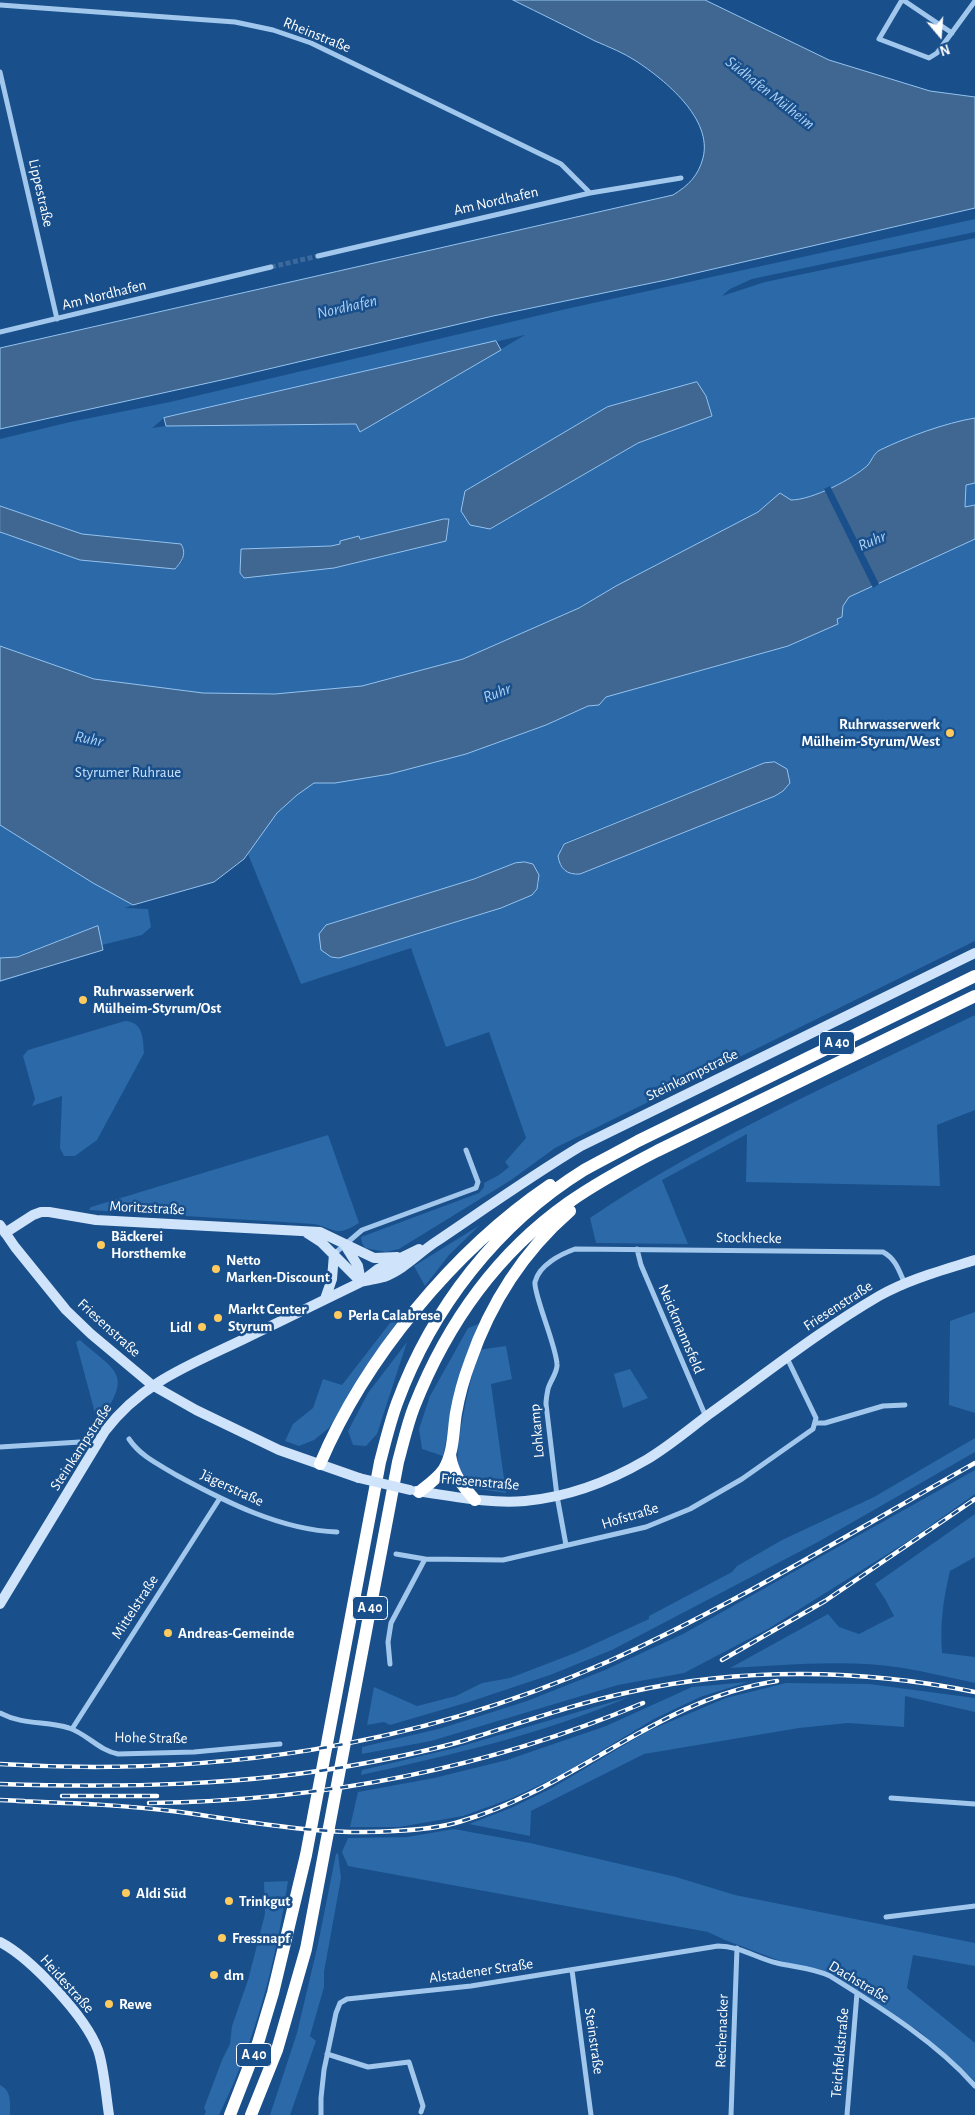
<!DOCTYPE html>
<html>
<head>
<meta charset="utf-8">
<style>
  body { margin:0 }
  #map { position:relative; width:975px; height:2115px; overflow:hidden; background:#194f8a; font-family:"Alegreya Sans",sans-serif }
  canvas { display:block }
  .north { position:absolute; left:915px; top:10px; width:50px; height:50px; -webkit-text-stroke:4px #194f8a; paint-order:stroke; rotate:162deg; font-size:14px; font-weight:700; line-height:20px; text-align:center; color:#fff }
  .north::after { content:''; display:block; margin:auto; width:18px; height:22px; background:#fff; clip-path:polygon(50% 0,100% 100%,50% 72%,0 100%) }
</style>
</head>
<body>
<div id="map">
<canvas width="975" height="2115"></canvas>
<div class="north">N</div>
</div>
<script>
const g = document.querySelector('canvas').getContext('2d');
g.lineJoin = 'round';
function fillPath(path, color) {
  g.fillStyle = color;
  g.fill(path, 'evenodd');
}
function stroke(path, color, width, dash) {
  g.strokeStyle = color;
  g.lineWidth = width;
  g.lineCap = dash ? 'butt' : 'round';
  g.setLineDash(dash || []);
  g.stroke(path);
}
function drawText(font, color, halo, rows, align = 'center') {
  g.font = font + ' "Alegreya Sans",sans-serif';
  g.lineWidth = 5;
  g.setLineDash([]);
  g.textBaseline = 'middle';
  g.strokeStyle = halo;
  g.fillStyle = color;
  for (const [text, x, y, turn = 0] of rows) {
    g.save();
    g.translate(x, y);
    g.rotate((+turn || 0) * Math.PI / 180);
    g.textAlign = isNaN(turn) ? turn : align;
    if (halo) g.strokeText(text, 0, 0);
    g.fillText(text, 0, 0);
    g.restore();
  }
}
fillPath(new Path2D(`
  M975,219V232L752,279L730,289L722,296L765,282L975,238V941L555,1148L511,1180L399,1249L386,1252L365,1248L362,1243L361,1237L479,1193L484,1187V1183L499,1175L509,1167L505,1162L526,1138L489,1032L446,1047L411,948L301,984L248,854L266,827L129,902L133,905L125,908L148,909L151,927L142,935L102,945L97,926L18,956L23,975L0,982V532L80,560L175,569L183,560L181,544L82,534L0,506V439L70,422L170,402L566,309ZM525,335L360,432L356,424L166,426L152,428L164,418ZM697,383L706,396L712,416L638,443L491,529L465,491L607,407ZM444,519H449L446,541L334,568L244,577L241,549L331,546L340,544V541L359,536L360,539ZM764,763L783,791L775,796L580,874L560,849L564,843ZM515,863L539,882L537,889L532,895L501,908L339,958L331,957L319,934L326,925L474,879Z
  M975,1015V1110L937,1125L940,1186L746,1182L747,1134L662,1180L688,1244L596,1243L590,1218C710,1137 845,1078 975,1015Z
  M125,1021C143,1022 143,1038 144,1053L97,1140L75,1156H64L60,1148L62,1096L32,1106L35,1099L23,1056L28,1050Z
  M328,1135L359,1223C336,1237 338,1230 314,1224L89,1210L91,1207Z
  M480,1225L449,1255L425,1286L414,1266Z
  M975,1312V1413L949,1405L950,1321Z
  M398,1320L329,1428L314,1440L299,1446L285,1441L293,1424L313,1408L323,1379L342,1385L390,1323Z
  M481,1323L451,1416L443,1456L422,1449L419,1429L430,1396L468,1328Z
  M80,1340C116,1372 133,1373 101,1419L96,1417L76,1342Z
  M407,1342L377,1434L366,1446L353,1445L348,1431L368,1393Z
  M506,1346L512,1379L491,1384L506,1493L471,1488C468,1483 462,1478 460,1472C451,1453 473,1373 478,1350Z
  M630,1369L648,1398L623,1408L614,1374Z
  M975,1438V1452L818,1542L612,1650L550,1675L469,1702L390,1725L384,1722L367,1725L374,1687L417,1706L456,1696L482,1683L510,1678L575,1653L649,1619V1616L732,1572L737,1566L782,1540L874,1497Z
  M975,1470V1494L913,1538L768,1629L684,1673L618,1685L431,1741L362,1754V1747L442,1728L527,1701L605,1670L683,1634Z
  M975,1514V1557L950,1571C943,1601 940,1622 942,1653L975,1657V1683C951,1678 927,1672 903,1668C847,1659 787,1665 730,1668L828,1614L839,1627L859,1634L894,1616L885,1599L875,1584Z
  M748,1682L700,1697L654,1719L561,1775L510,1799L463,1816L399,1827H350L358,1792L434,1778L507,1760L606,1726L692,1687Z
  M786,1683L869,1684L975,1698V1712L905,1696L904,1727L848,1723L799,1728L644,1754L531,1811L530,1836L469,1824L511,1808L552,1788L648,1731L726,1698Z
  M629,1697C543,1734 451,1755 361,1775L362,1770L455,1748Z
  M454,1829L530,1843L676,1877L735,1895L975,1943V1966L913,1955L907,1988L975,2043V2081L920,2032L887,2010L830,1976L775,1959L725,1940L708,1932L348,1866L342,1852L348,1838L407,1837Z
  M338,1853L341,1878L324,1972V1987L310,2036L316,2041L290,2115H270L297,2033L318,1944L336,1854Z
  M288,1881C276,1962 255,2042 219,2115H204L206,2112L204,2108L222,2060L230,2044L232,2026L248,1980L265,1914L264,1882Z
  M0,2085C12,2091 10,2103 10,2115H0Z`), '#2b69a8');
const water = new Path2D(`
  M513,0H705L829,60L930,91L975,97V208L666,280L493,316L226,379L0,429V348L673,195C689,185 698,176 703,158C713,119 665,80 636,61C624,53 609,47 595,41C568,27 541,14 513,0Z
  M496,341L501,350L360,432L356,424L166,426L164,418Z
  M697,382L706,396L712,416L638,443L490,529L470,525L461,511L465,491L607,407Z
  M975,418V483L966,485L965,507L975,505V539L849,597L843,606L842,617L837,619L838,624L788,646L606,697L599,705L588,706L546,725L466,754L390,774L335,783H314L297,795L277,813L244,859L214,882L133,905L93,883L0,825V646L94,679L203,693L275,694L362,686L463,659L579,608L616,586L758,512L780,493L791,500C812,500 853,479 868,465C872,460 874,453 880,450C907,437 945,423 975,418Z
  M0,506L82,534L181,544C187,554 182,561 175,569L80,560L0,532Z
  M444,519H449L446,541L334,568L244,578L240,573L241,549L331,546L340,544V541L359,536L360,539Z
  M775,762L787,769L790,783L783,791L775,796L580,874C567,875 560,869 558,856L564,844L764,763Z
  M525,862L533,864L539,875L537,889L532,895L501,908L339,958L331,957L321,950L319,934L326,925L474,879L515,863Z
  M98,926L103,950L0,981V958L17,957Z`);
fillPath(water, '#3f6792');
stroke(water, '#94c3f0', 1);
fillPath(new Path2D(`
  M830,486L879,584L873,588L824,489Z`), '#194f8a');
stroke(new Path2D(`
  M271,267L318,256`), '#3c699c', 5, [5, 2.5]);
stroke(new Path2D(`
  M902,0L879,39L929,58L937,53L975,1
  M903,0L952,33
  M0,5L235,22L273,30L311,43L561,164L590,193
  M0,72L57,319
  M318,256L590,193L681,178
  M0,332L271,267
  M637,1249L641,1265L706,1417
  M334,1254L362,1230L476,1188L478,1182L466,1150
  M816,1423H825L883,1406L905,1405
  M129,1439C141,1457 160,1465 178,1476C226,1502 281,1530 337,1532
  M0,1447L80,1442L95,1448
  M566,1545L557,1496L546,1404C546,1399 547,1394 548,1389C550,1381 558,1372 557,1364C556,1345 533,1293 535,1282C539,1265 561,1254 575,1249L883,1252C896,1259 899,1271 905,1284
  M396,1554L425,1559
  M390,1664L388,1642L391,1623L425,1559L503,1560L646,1527L690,1509L742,1479L813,1429L816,1418L787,1358
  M0,1713C22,1725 46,1721 69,1728C87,1734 100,1751 118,1754L194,1752L280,1744
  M72,1729L220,1498
  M891,1798L975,1804
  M886,1917L975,1906
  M572,1970L591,2115
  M327,2054L368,2067L409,2062L423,2106L421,2112
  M321,2115V2098L324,2070L336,2013L340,2003L347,1999L471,1986L718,1946C740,1946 756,1958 777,1963C794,1967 814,1968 830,1976C881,2008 935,2041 975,2086
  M731,2115L737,1948
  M847,2115L857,1993`), '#a2c7ed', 5);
stroke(new Path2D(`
  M0,1225L15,1247L66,1310L91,1334L152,1385L196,1410L279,1450L359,1478
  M5,1233L33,1215L41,1212H49L96,1220L320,1232L374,1258L397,1257
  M307,1233L321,1242L361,1282
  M345,1245L358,1266L361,1282
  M361,1282C369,1280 377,1279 384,1277C403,1270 418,1254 434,1243C483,1210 531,1176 581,1146L975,953
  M325,1299L332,1279L334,1254
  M416,1491C452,1496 489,1504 525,1501C568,1497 610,1481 646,1460C668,1447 688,1430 708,1415C764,1375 819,1331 879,1296C909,1279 943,1270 975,1260
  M0,1604L105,1431C142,1382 190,1365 244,1339C283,1320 322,1301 361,1282L378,1269L419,1249
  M0,1942C31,1958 86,2017 98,2050C104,2067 106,2096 109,2115`), '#cfe3fa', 10);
stroke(new Path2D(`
  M450,1455C453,1475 462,1485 475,1500
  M320,1464C365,1358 454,1250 550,1185
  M419,1492C428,1485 438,1478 444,1469C454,1452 453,1431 456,1413C459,1396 464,1378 470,1362C490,1304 524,1251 570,1211
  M230,2115L258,2043L273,1993L306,1855L380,1462C385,1443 390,1422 397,1403C432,1308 497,1224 584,1170C602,1160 620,1151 638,1141L975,976
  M251,2115L277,2050L306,1949L398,1462C403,1444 407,1425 414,1407C446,1326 496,1254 568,1203C596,1183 626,1167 657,1151L975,996`), '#fff', 12);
const rail = new Path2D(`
  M722,1660L825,1601L975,1499
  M0,1764C213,1777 411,1748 607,1662C734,1605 854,1531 975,1463
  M0,1784C122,1788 246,1786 366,1763C398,1757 431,1750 463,1741C518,1724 573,1704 630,1692C742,1667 863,1669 975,1692
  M62,1796H157
  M0,1800L24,1801
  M17,1801C72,1803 126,1805 180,1812C252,1822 322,1836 394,1831C417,1830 440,1828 462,1821C574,1788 658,1699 777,1681
  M149,1803C319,1801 486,1769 643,1703`);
stroke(rail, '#fff', 4.5);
stroke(rail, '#194f8a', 2.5, [8]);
stroke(new Path2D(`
  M359,1478L410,1490`), '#cfe3fa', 10);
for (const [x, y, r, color] of [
  [950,733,5,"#ffca5e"],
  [83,1000,5,"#ffca5e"],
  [101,1245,5,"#ffca5e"],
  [216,1269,5,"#ffca5e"],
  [338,1315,5,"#ffca5e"],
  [218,1318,5,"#ffca5e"],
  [202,1327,5,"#ffca5e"],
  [168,1633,5,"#ffca5e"],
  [126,1893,5,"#ffca5e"],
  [229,1901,5,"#ffca5e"],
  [222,1938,5,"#ffca5e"],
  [214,1975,5,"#ffca5e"],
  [109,2004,5,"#ffca5e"]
]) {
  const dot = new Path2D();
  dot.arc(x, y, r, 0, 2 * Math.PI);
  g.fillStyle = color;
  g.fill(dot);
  stroke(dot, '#194f8a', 2);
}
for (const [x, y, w] of [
  [837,1043,35],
  [370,1608,35],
  [254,2055,35]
]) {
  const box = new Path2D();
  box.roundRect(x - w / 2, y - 11.5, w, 23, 4);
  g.fillStyle = '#194f8a';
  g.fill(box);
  stroke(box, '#fff', 1);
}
drawText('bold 14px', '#fff', null, [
  ["A 40",837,1043],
  ["A 40",370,1608],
  ["A 40",254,2055]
]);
drawText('15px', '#fff', '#194f8a', [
  ["Rheinstraße",317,35,22],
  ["Lippestraße",41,193,77],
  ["Am Nordhafen",496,201,-13],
  ["Am Nordhafen",104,295,-14],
  ["Steinkampstraße",692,1075,-26],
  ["Moritzstraße",147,1208,3],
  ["Stockhecke",749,1238,1],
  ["Friesenstraße",838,1306,-33],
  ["Friesenstraße",109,1328,42],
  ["Neickmannsfeld",681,1329,67],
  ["Lohkamp",537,1431,-95],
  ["Steinkampstraße",81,1447,-57],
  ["Friesenstraße",480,1482,5],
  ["Jägerstraße",232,1488,25],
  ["Hofstraße",630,1516,-17],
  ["Mittelstraße",135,1607,-57],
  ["Hohe Straße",151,1738,1],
  ["Alstadener Straße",481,1971,-8],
  ["Dachstraße",859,1982,31],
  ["Heidestraße",67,1984,48],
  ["Rechenacker",722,2031,-88],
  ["Steinstraße",594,2041,82],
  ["Teichfeldstraße",840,2053,-85]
]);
drawText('bold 15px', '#fff', '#194f8a', [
  ["Ruhrwasserwerk",940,724,"right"],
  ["Mülheim-Styrum/West",940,741,"right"],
  ["Ruhrwasserwerk",93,991],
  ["Mülheim-Styrum/Ost",93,1008],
  ["Bäckerei",111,1236],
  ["Horsthemke",111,1253],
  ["Netto",226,1260],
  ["Marken-Discount",226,1277],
  ["Markt Center",228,1309],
  ["Styrum",228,1326],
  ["Perla Calabrese",348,1315],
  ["Lidl",192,1327,"right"],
  ["Andreas-Gemeinde",178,1633],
  ["Aldi Süd",136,1893],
  ["Trinkgut",239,1901],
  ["Fressnapf",232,1938],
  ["dm",224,1975],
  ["Rewe",119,2004]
], 'left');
drawText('15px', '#c7e0fa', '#194f8a', [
  ["Styrumer Ruhraue",128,772]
]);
drawText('italic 16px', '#add1f5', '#194f8a', [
  ["Südhafen Mülheim",770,93,38],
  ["Nordhafen",347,307,-13],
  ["Ruhr",872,541,-23],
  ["Ruhr",497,693,-21],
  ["Ruhr",89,739,11]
]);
</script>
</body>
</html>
